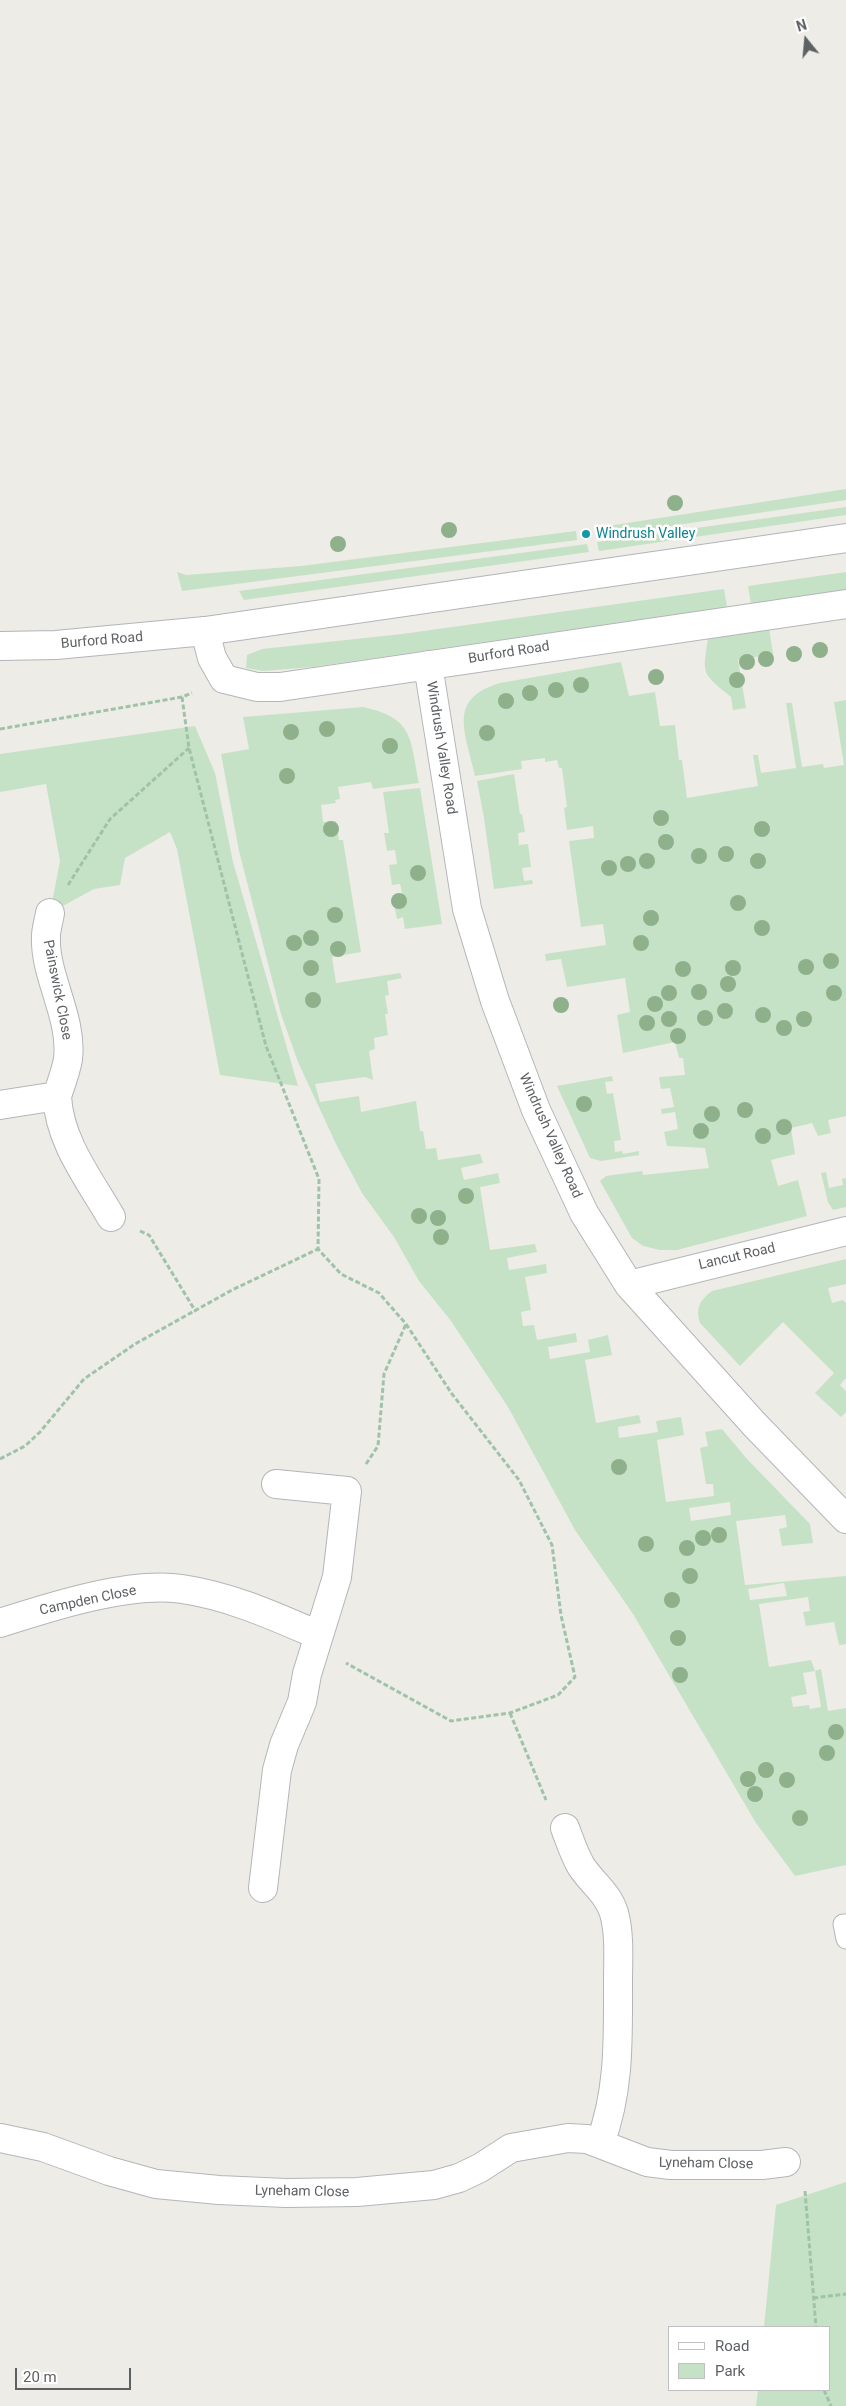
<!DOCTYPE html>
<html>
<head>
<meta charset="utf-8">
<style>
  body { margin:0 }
  #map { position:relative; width:846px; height:2406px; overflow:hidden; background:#eeece6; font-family:Roboto,sans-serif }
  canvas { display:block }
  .legend { position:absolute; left:668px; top:2326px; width:162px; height:65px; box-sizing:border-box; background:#fff; border:1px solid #bfc0c1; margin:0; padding:6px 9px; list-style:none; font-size:15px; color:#5e6164 }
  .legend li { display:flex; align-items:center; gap:10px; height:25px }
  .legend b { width:25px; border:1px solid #bfc0c1 }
  .north { position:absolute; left:781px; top:15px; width:50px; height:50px; -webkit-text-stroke:4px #fff; paint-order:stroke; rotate:343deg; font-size:14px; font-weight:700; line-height:20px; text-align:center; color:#5e6164 }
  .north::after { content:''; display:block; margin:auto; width:18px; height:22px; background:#5e6164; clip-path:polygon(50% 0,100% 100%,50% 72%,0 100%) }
  .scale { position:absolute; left:15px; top:2368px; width:116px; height:22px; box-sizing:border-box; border:2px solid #5e6164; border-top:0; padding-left:6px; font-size:15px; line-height:18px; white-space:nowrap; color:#5e6164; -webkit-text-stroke:4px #fff; paint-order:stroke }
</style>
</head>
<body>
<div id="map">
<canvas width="846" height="2406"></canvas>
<ul class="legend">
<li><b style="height:6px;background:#fff"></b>Road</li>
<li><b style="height:14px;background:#c6e2c6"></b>Park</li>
</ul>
<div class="north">N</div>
<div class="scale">20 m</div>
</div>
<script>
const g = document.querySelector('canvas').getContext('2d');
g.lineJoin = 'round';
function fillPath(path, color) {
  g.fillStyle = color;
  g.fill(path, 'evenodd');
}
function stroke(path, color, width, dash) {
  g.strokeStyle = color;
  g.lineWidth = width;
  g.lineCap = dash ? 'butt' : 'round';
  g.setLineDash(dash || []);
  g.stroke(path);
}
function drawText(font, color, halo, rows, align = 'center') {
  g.font = font + ' Roboto,sans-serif';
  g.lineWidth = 5;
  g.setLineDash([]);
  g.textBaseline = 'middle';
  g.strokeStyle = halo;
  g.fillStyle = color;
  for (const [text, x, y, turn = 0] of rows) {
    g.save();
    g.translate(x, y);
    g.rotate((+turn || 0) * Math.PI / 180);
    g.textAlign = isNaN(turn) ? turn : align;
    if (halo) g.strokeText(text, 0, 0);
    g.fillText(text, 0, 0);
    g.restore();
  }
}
fillPath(new Path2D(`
  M846,489V500L596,537L595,528Z
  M846,507V515L599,551L597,542Z
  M576,531L577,540L182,591L177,572L186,575L301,566Z
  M587,544L589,552L244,600L239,591Z
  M846,572V591L751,604L748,586Z
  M724,589L727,607L312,667L263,671L246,668L247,655L262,649L402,634Z
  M769,628L773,654L738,660L746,708L733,710L731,697C702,673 702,676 708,638Z
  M621,662L629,696L655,692L660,726L675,725L679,760H682L687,798L758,786L753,755H758L761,773L796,768L786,703H792L802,767L823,764L824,768L844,765L834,702L846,700V1116L828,1120L831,1133L818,1136L812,1123L791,1128L795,1154L771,1160L778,1186L798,1180L807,1216L677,1250H660L643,1246L632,1238L600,1181L606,1176L642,1171L643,1175L709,1168L705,1148L667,1146L664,1132L678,1129L675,1112L662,1114L661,1109L674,1107L670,1088L661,1089L659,1077L685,1075L683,1058H679L675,1042L623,1053L617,1015L630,1012L625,978L567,987L561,959L546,961L545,954L606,945L603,924L581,927L569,841L594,838L593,826L567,830L564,808L567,807L562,768H559L557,760L545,762V758L521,761L522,769L475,776C466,733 446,699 500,683Z
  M363,707C414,718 410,738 419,783L373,789L371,782L338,787L340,799L335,800L336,803L321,805L323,822L336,821L339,840H343L361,952L332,957L336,983L400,973L402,978L387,981L389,995L385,996L388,1014H385L388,1035L374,1038L375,1049L369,1051L373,1080L365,1077L315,1084L320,1102L359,1096L361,1112L416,1101L420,1131H423L426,1149L436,1148L438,1160L480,1154L483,1163L461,1168L464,1180L498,1173L500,1183L480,1187L490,1250L535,1244L537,1252L507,1258L509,1270L546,1264L547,1273L525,1277L531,1310L521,1312L523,1326L534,1325L537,1340L576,1333L577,1342L548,1347L550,1359L590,1352L588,1340L608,1335L612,1355L585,1360L596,1423L639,1415L641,1423L618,1427L619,1438L658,1432L656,1421L681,1417L684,1435L657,1440L666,1502L714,1496L713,1484H706L700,1448L708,1446L705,1432L722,1429L747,1459L810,1524L813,1543L782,1546L779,1529L787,1527L785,1515L736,1521L745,1585L846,1576V1644L839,1645L834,1622L806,1626L803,1612L810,1611L808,1597L759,1604L769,1667L811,1660L815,1671L821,1669L828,1711L846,1708V1865L795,1876L756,1823L633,1614L575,1530L508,1407L451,1321L419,1281L394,1237L362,1193L336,1144L298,1062L281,1014L239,851L221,754L249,749L243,717ZM730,1502L731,1515L691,1521L689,1508ZM784,1583L787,1596L750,1600L748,1589ZM815,1671L821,1707L810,1709L809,1705L793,1707L791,1697L807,1694L803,1673Z
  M195,726L215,773L233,862L298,1086L220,1075L177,849L170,832L125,858L120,885L94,889L50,913L60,861L46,784L0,792V754Z
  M514,774L520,814H522L525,832L518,833L519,845L528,844L531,867L522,868L524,881L532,880L533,884L494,889L484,818L477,781Z
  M420,788L442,924L405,929L403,917L397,919L393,899L403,897L400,884L392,885L389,865L397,864L395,850L387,851L384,833H389L383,792Z
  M612,1076L613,1081L605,1082L607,1094L613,1093L621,1140L614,1141L615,1152L622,1151L623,1154L639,1151V1155L601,1161L590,1158L557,1086Z
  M826,1172L829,1188L843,1185L842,1179L846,1178V1207L833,1210L828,1202L821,1173Z
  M846,1259V1284L828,1288L832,1303L843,1300L846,1303V1378L840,1385L846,1391V1412L841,1417L815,1393L834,1373L783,1322L740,1366L700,1323C695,1308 700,1300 712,1291Z
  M846,2182V2406H756L758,2390H830V2327H764L776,2205Z`), '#c6e2c6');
const lane = new Path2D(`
  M846,1924H843L846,1939`);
const street = new Path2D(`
  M205,631L212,658L224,679L257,687H280L846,604
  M428,665L467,909L495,1001L536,1110L584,1213L629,1285L754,1424L846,1519
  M50,913C49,920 46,929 46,936C44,976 73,1017 68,1059C66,1071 61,1084 57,1096
  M0,1105L57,1096C59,1141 89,1179 111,1217
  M629,1285L846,1231
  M0,1623C50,1607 130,1581 182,1589C230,1596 274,1616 318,1635
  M565,1828C570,1841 574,1854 581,1866C592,1883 608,1893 614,1913C620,1935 618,1959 618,1981C618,2036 620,2091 600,2143
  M263,1888L277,1770L284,1745L302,1702L307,1674L337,1577L347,1491L276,1484
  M0,2138L43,2147L109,2171L156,2184L219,2190L286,2193L357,2192L434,2185L459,2178L480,2168L511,2148L568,2138L587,2139L647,2162L671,2165H762L786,2162`);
const secondary = new Path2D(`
  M0,646L56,645L205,631L846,538`);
stroke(lane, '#b3b6b9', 21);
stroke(street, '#b3b6b9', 30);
stroke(secondary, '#b2b5b9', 30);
stroke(new Path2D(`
  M182,697L189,748L266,1046L319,1179L318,1249L341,1274L379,1293L406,1324L452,1394L519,1480L552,1545L561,1615L575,1677L558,1695L510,1713L451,1721L346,1663
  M0,729L182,697L192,693
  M68,885L110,819L189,748
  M140,1231L149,1235L196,1312
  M0,1459L25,1446L40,1432L84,1379L135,1344L232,1290L318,1249
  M366,1464L378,1446L384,1374L406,1324
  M510,1713L546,1800
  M805,2191L816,2327
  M813,2298L846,2294
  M824,2390L831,2406`), '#9fc3a9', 3, [5, 2.5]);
stroke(lane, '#fff', 19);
stroke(street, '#fff', 28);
stroke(secondary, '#fff', 28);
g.fillStyle = '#8eb18c';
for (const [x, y] of [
  [675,503],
  [449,530],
  [338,544],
  [820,650],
  [794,654],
  [766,659],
  [747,662],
  [656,677],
  [737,680],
  [581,685],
  [556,690],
  [530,693],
  [506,701],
  [327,729],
  [291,732],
  [487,733],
  [390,746],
  [287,776],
  [661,818],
  [331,829],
  [762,829],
  [666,842],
  [726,854],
  [699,856],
  [647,861],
  [758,861],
  [628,864],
  [609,868],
  [418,873],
  [399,901],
  [738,903],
  [335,915],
  [651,918],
  [762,928],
  [311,938],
  [294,943],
  [641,943],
  [338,949],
  [831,961],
  [806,967],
  [311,968],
  [733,968],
  [683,969],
  [728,984],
  [699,992],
  [669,993],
  [834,993],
  [313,1000],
  [655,1004],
  [561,1005],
  [725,1011],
  [763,1015],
  [705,1018],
  [669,1019],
  [804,1019],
  [647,1023],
  [784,1028],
  [678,1036],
  [584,1104],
  [745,1110],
  [712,1114],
  [784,1127],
  [701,1131],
  [763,1136],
  [466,1196],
  [419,1216],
  [438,1218],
  [441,1237],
  [619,1467],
  [719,1535],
  [703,1538],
  [646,1544],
  [687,1548],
  [690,1576],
  [672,1600],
  [678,1638],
  [680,1675],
  [836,1732],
  [827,1753],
  [766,1770],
  [748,1779],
  [787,1780],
  [755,1794],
  [800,1818]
]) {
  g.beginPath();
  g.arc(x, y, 8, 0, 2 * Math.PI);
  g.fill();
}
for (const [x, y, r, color] of [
  [586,534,5,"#0f9aa8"]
]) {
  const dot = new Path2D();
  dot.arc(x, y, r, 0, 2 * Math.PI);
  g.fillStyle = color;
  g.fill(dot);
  stroke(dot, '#fff', 2);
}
drawText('14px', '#0d838f', '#fff', [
  ["Windrush Valley",596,534]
], 'left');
drawText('14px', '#5e6164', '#fff', [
  ["Burford Road",102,641,-5],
  ["Burford Road",509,653,-9],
  ["Windrush Valley Road",441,748,81],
  ["Painswick Close",57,990,79],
  ["Windrush Valley Road",550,1136,66],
  ["Lancut Road",737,1257,-13],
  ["Campden Close",88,1601,-12],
  ["Lyneham Close",706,2164,1],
  ["Lyneham Close",302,2192,1]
]);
</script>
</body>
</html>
